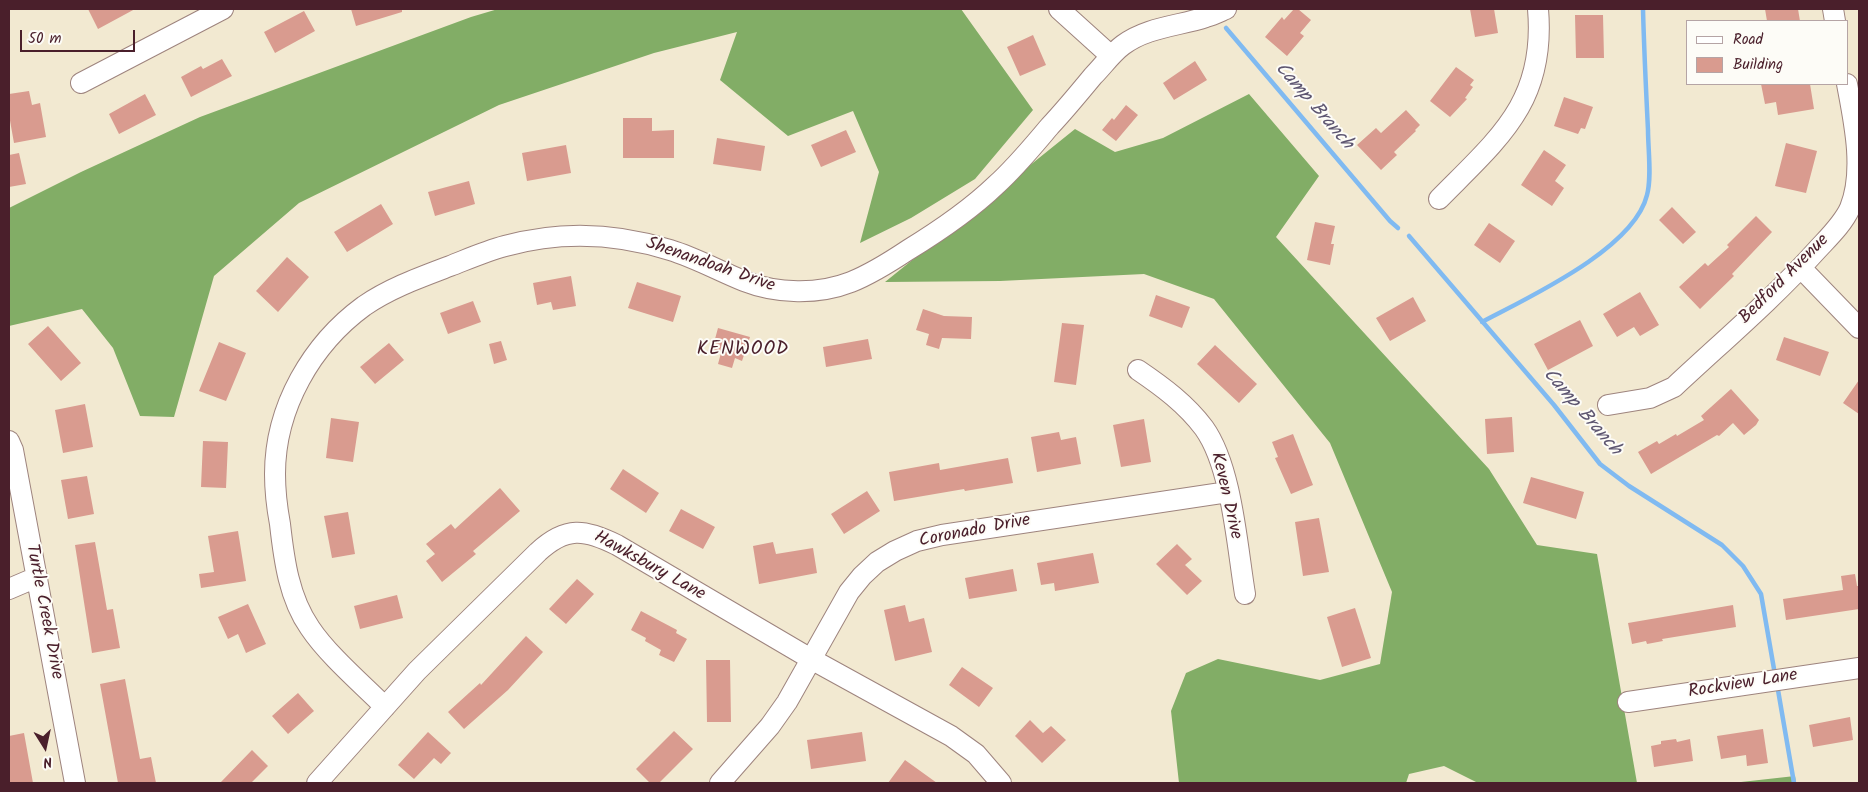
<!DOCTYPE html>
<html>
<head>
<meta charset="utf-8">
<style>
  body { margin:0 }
  #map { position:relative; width:1868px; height:792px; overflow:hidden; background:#f2e9d1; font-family:Kalam,sans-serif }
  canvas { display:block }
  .frame { position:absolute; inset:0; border:10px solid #4a1f2b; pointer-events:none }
  .legend { position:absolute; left:1686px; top:20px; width:162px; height:65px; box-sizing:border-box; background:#fdfcf7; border:1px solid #b5a4a5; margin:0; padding:6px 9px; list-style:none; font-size:15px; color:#4a1f2b }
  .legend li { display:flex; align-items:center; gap:10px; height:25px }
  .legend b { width:25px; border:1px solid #b5a4a5 }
  .north { position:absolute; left:20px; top:722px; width:50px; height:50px; -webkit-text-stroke:4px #fdfcf7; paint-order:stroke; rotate:170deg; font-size:14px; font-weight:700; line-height:20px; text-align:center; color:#4a1f2b }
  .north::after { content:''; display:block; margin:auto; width:18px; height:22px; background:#4a1f2b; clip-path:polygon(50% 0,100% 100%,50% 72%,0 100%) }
  .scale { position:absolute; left:20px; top:30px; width:115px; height:22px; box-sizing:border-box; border:2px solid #4a1f2b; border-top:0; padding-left:6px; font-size:15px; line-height:18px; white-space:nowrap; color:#4a1f2b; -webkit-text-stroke:4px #fdfcf7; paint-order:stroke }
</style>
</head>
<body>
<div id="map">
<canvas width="1868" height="792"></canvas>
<div class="frame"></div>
<ul class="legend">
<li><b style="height:6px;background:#fff"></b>Road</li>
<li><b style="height:14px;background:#d99b8f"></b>Building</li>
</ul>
<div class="north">N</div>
<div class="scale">50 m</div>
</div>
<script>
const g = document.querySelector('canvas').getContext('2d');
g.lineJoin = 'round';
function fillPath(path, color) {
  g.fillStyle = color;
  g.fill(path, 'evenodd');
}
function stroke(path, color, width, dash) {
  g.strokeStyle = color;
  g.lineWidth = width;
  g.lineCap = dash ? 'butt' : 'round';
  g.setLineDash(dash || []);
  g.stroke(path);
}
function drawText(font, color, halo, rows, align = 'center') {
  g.font = font + ' Kalam,sans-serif';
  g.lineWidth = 4;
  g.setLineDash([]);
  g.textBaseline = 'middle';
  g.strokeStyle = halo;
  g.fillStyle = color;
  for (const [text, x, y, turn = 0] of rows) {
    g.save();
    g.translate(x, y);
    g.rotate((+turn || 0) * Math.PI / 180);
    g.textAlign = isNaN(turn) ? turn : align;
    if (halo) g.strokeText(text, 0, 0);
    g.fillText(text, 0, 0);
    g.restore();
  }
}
fillPath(new Path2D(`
  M498,9H961L1033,110L975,179L911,218L860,243L879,172L853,111L788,136L720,80L737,32L654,53L499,105L299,203L214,276L174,417L140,416L113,348L82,309L9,326V208L81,172L200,117L471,17Z
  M1249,94L1319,176L1276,237L1489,469L1537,545L1597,554L1637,783H1478L1444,766L1409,774L1406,783H1179L1171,711L1186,673L1218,659L1320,680L1380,664L1392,592L1330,443L1214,299L1144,274L1000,281L885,282L1075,129L1115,152L1163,138Z
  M1795,776L1796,783H1732Z`), '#82ad66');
stroke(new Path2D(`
  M1226,28L1390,221L1398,228
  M1409,236L1554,405L1600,464L1629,486L1722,545L1743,566L1761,594L1774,669
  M1482,322C1529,297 1634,249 1647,195C1652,177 1648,149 1648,130C1646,90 1644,49 1643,9
  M1778,690L1794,783`), '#80baf1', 4.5);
fillPath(new Path2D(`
  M88,9H135L98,29Z
  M351,9H402V12L356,26Z
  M1294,9H1298L1311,20L1300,33L1304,36L1287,56L1265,37L1282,17L1284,20Z
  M1470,9H1494L1498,33L1475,37Z
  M1765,9H1798L1800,21H1767Z
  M304,11L315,31L275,53L264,32Z
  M1575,15H1603L1604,58H1576Z
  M1033,35L1046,65L1020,76L1007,47Z
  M222,59L232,76L191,97L181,77L201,66L203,69Z
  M1195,61L1207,80L1174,100L1163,83Z
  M1456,67L1474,80L1470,85L1473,87L1465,98L1467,99L1450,117L1430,101Z
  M1761,84H1810L1814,109L1778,115L1776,102L1765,104Z
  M29,91L32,105L40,103L46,137L14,143L9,115V94Z
  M145,94L156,115L119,134L109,114Z
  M1564,97L1593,107L1585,129L1581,128L1578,134L1554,126Z
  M1126,105L1138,115L1116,141L1102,130L1112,118L1114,120Z
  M1406,110L1420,125L1415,130L1416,131L1394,152L1397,155L1381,170L1357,145L1376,128L1381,133Z
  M623,118H652V131L674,130V158H623Z
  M846,130L856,152L821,167L811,145Z
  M717,138L765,146L761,171L713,164Z
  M1786,143L1817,151L1806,193L1775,186Z
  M566,145L571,173L527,181L522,153Z
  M1544,150L1566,165L1555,181L1564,188L1552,206L1521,185Z
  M19,153L26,184L9,187V155Z
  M469,181L475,204L435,216L428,192Z
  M381,204L393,224L347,252L334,232Z
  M1672,207L1696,232L1683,244L1659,220Z
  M1756,216L1772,232L1732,274L1734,276L1700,309L1679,287L1705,263L1708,266L1729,247L1727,245Z
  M1315,222L1335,226L1331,244H1334L1330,265L1307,260Z
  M1489,223L1515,241L1500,263L1474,245Z
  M287,257L309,277L278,312L256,291Z
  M571,276L576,306L553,310L551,302L537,305L533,283Z
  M637,282L681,296L673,322L628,308Z
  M1640,292L1659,325L1640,336L1634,327L1617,337L1603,314Z
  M1156,295L1190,307L1182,328L1149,316Z
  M1413,297L1426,321L1390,341L1376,318Z
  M473,301L481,322L448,334L440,313Z
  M923,309L944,316L972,317L971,339L942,338L939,349L926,345L929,334L916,330Z
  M1580,320L1593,346L1548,370L1534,344Z
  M1062,323L1084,325L1076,385L1054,382Z
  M48,326L81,363L61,381L28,344Z
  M718,328L750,337L742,361L735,358L732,368L718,364L721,353L712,350Z
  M1784,337L1829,352L1820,376L1776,360Z
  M868,339L872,359L826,367L823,347Z
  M501,341L507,360L494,364L489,344Z
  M219,342L246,353L226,401L199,391Z
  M389,343L404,360L375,384L360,367Z
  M1215,345L1257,384L1239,403L1197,364Z
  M1859,380V414L1843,403Z
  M1731,389L1759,420L1756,425L1744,435L1733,423L1719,436L1717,435L1651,474L1638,452L1657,441L1659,444L1676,434L1677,436L1704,420L1701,416Z
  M85,404L93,447L63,453L55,410Z
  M1512,417L1514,452L1487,454L1485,419Z
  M331,418L359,422L353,462L326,458Z
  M1144,419L1151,462L1121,467L1113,425Z
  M1059,432L1061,440L1076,437L1081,464L1037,472L1031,437Z
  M1293,434L1313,485L1291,494L1275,458L1278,457L1272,442Z
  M203,441L228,442L226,488L201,487Z
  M1008,458L1013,483L965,491L964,489L894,501L889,472L939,463L940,470Z
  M623,469L659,493L646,513L610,489Z
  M87,476L94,514L68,519L61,480Z
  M1531,477L1584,492L1576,519L1523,503Z
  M500,488L520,511L473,551L476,554L442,582L426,561L435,554L426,544L451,524L455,529Z
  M867,491L880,511L844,534L831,514Z
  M681,509L715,527L703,549L669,531Z
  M348,512L355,554L332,558L324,516Z
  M1319,518L1329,572L1303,576L1295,522Z
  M238,531L246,581L201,588L199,574L214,572L208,536Z
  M95,542L107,610L113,609L120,648L92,653L75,545Z
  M773,542L776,554L813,548L817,573L759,584L753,546Z
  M1177,544L1192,559L1185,565L1202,581L1187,595L1156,564Z
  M1093,553L1099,583L1055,591L1054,583L1041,585L1037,563Z
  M1013,569L1017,591L969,599L965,578Z
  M1855,574L1857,586H1859V609L1786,620L1783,599L1843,590L1841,576Z
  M577,579L594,594L566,624L549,609Z
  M397,595L403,618L360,629L354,606Z
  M248,604L266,644L246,653L238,634L228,639L218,617Z
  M905,605L909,622L924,618L932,652L895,661L884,610Z
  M1733,605L1736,627L1662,639L1663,641L1647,644L1646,641L1632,644L1628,623Z
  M1355,608L1371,658L1342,667L1327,617Z
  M641,611L677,630L676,633L687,639L674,662L659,655L661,650L645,641L646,638L631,630Z
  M526,636L543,652L508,690L464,729L448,712L480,683L481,685Z
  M706,660H730L731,722H707Z
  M962,667L993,688L979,707L949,685Z
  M125,679L140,759L151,757L156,783H118L100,684Z
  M298,693L314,711L288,734L272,716Z
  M1850,717L1853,740L1813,747L1809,725Z
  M1030,720L1043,733L1051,726L1066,740L1042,763L1015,736Z
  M1763,729L1768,763L1747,766L1746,755L1721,759L1717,736Z
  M674,731L693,749L659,783H650L636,769Z
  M428,732L451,753L441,764L434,758L414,779L398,765Z
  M862,732L866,761L811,769L807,740Z
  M24,733L33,783H9V736Z
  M1676,739L1677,742L1690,739L1693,761L1654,767L1651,746L1661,744V741Z
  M252,750L268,766L251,783H220Z
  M905,760L937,783H888Z`), '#d99b8f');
const minor = new Path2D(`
  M1059,9L1111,56
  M1833,9L1835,21
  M81,83L223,9
  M1439,199C1499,138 1546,102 1538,9
  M1801,268L1859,328
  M1138,370C1163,387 1186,404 1204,428C1232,467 1237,546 1245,594
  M1608,405L1650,398L1674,387C1722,342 1773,299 1817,250C1828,238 1843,224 1850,208C1865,171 1854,121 1847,84
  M9,441L13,450L75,783
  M9,589L37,577
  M1628,702L1859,668
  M385,707C362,684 328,655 310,628C289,598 284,560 280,524C277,508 275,491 275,474C275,407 312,344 364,306C390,288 421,277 450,266C468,259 486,251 505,246C559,231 616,233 670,250C696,258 719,271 744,281C777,294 818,295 851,282C871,274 890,262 908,250C939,231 970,210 996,185C1016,167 1033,146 1050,126C1065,110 1079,93 1093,76C1103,66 1112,53 1123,45C1147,27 1179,26 1206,17C1213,15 1219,12 1226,9
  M317,783L417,671L538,552C566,526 585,529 617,545L811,659L951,736L976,754L1001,783
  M720,783L770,726L787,702L849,592L862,576L877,562L895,551L917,541L942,535L1228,492`);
stroke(minor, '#9e847e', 22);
stroke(minor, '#fff', 20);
drawText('18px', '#4a1f2b', '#fdfcf7', [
  ["Shenandoah Drive",710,266,19],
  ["Bedford Avenue",1785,280,-45],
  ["Keven Drive",1225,496,77],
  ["Coronado Drive",975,532,-11],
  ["Hawksbury Lane",649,567,29],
  ["Turtle Creek Drive",43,612,79],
  ["Rockview Lane",1743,685,-9]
]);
drawText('italic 19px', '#5d5570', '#fdfcf7', [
  ["Camp Branch",1313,107,49],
  ["Camp Branch",1581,413,49]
]);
g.letterSpacing = '1px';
drawText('19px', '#4a1f2b', '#fdfcf7', [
  ["KENWOOD",743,351]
]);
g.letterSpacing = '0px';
</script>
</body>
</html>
